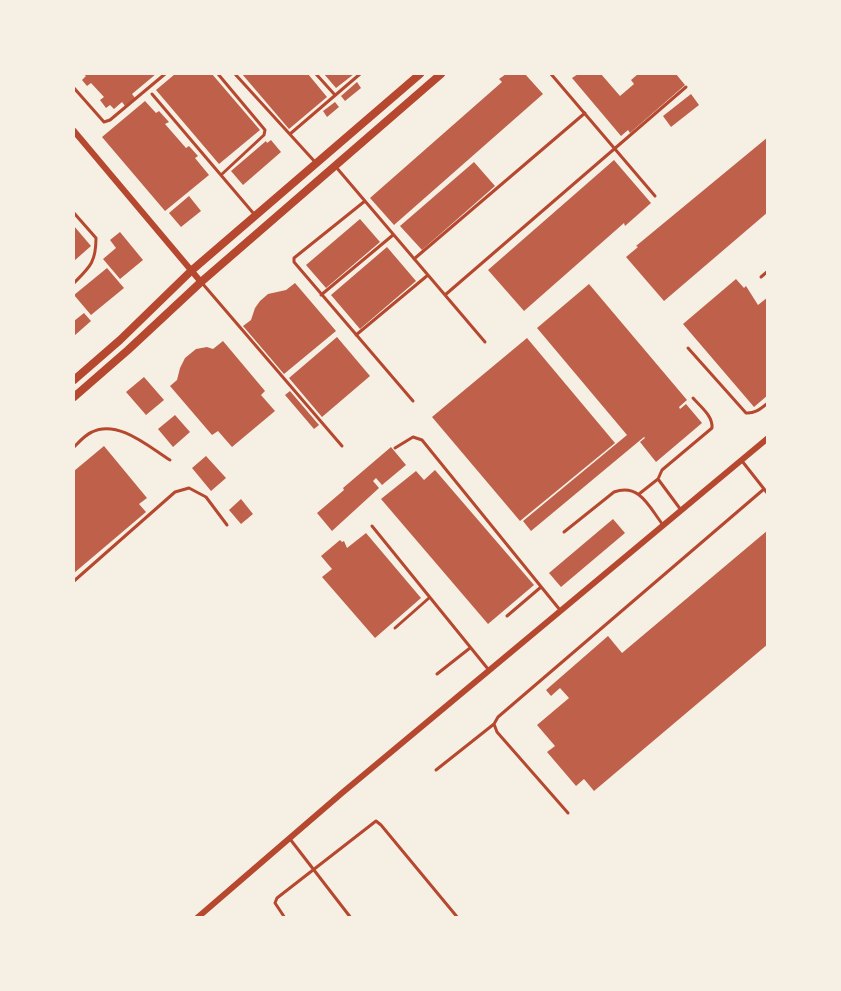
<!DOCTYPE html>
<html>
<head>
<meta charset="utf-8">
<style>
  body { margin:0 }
  #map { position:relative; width:841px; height:991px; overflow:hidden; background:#f6efe4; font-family:"Asap Condensed",sans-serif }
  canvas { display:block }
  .frame { position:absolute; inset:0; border:75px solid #f6efe4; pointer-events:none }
</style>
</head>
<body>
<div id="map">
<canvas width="841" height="991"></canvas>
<div class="frame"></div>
</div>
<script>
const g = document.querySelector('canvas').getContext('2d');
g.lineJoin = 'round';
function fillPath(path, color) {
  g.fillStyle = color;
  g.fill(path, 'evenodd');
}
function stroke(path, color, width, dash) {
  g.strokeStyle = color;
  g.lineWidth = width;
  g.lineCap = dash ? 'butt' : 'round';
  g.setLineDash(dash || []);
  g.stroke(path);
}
fillPath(new Path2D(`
  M83,74H156L132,94L135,98L125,106L122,102L114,109L110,105L106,108L100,100L104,97L91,83L87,86L82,80L86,76Z
  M175,74H212L260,130L219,164L156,90Z
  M242,74H308L327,97L289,129Z
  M324,74H354L336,88Z
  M506,74H525L543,94L394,225L370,198L502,82L499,79Z
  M578,74H601L620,96L634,84L631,80L638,74H676L685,85L630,133L628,130L621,136L572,78Z
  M357,82L361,88L345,101L341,96Z
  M691,94L699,105L671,127L663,116Z
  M145,101L156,113L159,111L169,122L165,124L186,148L189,146L198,156L195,158L209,175L165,211L102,137Z
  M335,102L339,107L327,117L323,111Z
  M768,137V212L664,301L626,257L638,247L636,246Z
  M271,140L281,152L243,185L231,171L266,141L267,143Z
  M614,160L651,203L625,226L624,223L524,311L488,270Z
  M474,162L495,186L422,250L400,226Z
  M189,196L201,211L181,227L169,213Z
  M360,219L380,242L326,288L306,265Z
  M74,226L91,246L74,261Z
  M120,232L143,260L120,279L103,259L116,248L110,240Z
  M387,247L416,281L360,329L331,295Z
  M107,268L124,288L91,315L74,295Z
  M736,279L744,288L746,286L758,305L768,297V395L754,407L683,324Z
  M295,283L336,331L284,374L243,326L251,320L255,308L260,301L268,294L286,290Z
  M589,284L687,400L679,407L680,409L686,404L702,423L656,462L640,442L645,438L644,437L531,531L523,521L627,435L537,328Z
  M84,313L91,321L74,336V321Z
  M337,337L370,376L322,417L289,378Z
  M527,338L615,443L520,521L432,417Z
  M223,341L265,391L261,395L275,411L232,447L218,431L212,435L170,386L177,380L180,368L185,358L196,349L207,347L213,349Z
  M144,377L164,400L146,415L126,392Z
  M290,391L319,425L314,429L285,395Z
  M175,415L190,432L173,447L158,429Z
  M104,446L147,498L139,504L146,512L74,573V471Z
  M391,447L406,465L382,485L376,478L373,481L379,488L332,531L317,513L344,490L343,488Z
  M206,456L226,478L211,491L192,468Z
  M435,470L534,585L488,624L381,499L416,471L424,480Z
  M241,499L253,514L241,524L229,510Z
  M613,519L625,533L561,587L549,573Z
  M768,530V644L594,791L584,779L576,786L547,752L555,746L537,725L569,698L560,688L551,696L546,690L608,636L622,653Z
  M366,533L421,598L375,638L322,577L332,569L321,556L340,540L342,542L344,541L347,548Z`), '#bf614a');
stroke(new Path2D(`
  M218,74L265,130L264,135L221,175
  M235,74L316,163
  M316,74L335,95
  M551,74L655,196
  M74,88L104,122L110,120L165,74
  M152,94L254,214
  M290,134L360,74
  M336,167L485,342
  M365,201L294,258V262L413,401
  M74,213L96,238C96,262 90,267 74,283
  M414,259L585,113
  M761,277L768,271
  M202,283L342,446
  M321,295L393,235
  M445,295L686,87
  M356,335L428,275
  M688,348L746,413C755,414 761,408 768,403
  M74,447C79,442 85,435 92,432C118,419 149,447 170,460
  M395,448L413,437L422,440L560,610
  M742,461L768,494
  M639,494L658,479
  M681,510L658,479L662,470L712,428C713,416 701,407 693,398
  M372,526L488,669
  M564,532L614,492C640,483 649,507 663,525
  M74,581L175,492L189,488L206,497L227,525
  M507,616L541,587
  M395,628L429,598
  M437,674L470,648
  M436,770L494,724
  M568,813L497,732L494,724L498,717L764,489
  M290,839L351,918
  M285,918L275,903L277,898L376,821L381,825L458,918`), '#b5482f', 3);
stroke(new Path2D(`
  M74,131L201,282
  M197,918L342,793L768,438`), '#b5482f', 6);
stroke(new Path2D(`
  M74,380L120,340L191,271L420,74
  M74,397L128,350L201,282L441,74`), '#b5482f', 8);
</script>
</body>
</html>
